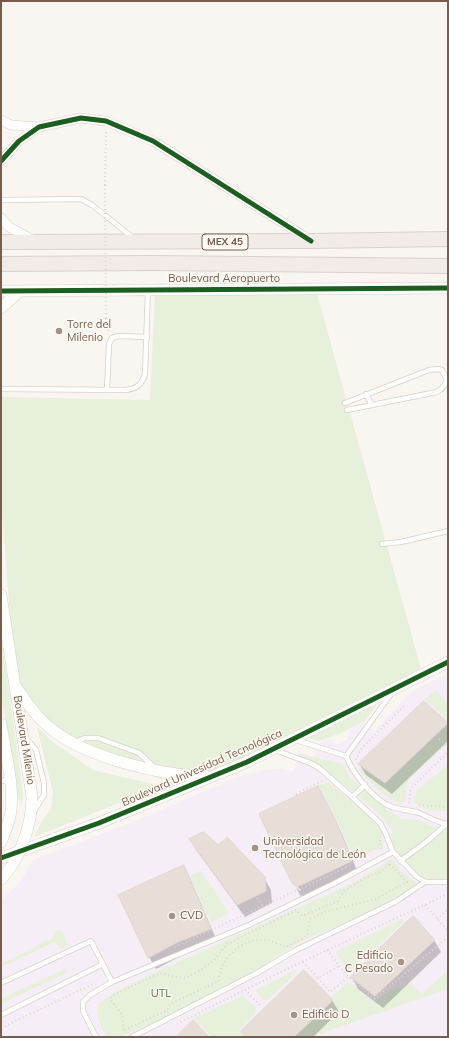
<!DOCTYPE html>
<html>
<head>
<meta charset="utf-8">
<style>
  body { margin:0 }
  #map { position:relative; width:449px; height:1038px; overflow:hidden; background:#f9f5f0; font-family:Mulish,sans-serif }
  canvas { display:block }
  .frame { position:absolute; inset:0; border:2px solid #7a5c4d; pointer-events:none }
</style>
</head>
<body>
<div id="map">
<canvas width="449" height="1038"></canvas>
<div class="frame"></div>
</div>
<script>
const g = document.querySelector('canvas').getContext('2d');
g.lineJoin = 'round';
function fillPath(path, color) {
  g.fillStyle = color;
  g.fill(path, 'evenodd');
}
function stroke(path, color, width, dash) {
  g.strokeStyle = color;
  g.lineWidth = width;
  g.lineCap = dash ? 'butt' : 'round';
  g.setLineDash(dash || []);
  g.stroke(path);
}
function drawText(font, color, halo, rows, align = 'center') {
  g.font = font + ' Mulish,sans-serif';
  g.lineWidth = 3;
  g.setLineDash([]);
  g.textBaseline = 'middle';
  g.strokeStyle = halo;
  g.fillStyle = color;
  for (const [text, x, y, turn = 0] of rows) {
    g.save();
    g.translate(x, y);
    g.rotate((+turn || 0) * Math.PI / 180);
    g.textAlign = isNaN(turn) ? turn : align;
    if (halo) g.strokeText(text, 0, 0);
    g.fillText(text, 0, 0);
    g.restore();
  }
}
fillPath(new Path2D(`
  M448,674V1037H1V900L21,881L33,860L140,819L237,777L268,769H281L294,772L298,751L314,757L321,742L329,739L336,745L347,740L350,730L364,722L375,730L409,694L422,686Z`), '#f6eef6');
fillPath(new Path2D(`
  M316,290L423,676L210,777L167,781L84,751L46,726L16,690L1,500V397L150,400L155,292Z
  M1,635L23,792L22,806L17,794L1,694Z
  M436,690L448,704V721L425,699Z
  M376,705L365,721L341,733L320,741L306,737Z
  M448,726V743L408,780L405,801L400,804C384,797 371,783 359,771V767L385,783Z
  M37,727L54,743L93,770L161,786L34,837L41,823L51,809L53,793Z
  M299,754L344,764L348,775L386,809L397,816L403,819L418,820L433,827H448V878L430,881C413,868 395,858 390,837L393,831L382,817L355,793L314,762L298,757Z
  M448,765V811L427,810L413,802L417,790Z
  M329,783L371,817L382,832L383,847L353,859L340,827L319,785Z
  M390,859L393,860L399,869L418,885L372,911L302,941L258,969L177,1012L121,1037H108C100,1028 96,1016 98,1005L113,993L149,975L355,882C367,874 379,868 390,859Z
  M201,871L229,913L211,923L190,876Z
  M402,919L405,921L351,972L335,952Z
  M58,929L63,932L68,947L62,949L58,946L55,942L4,966L3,963L54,937V934Z
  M66,968L68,972L1,1004V999Z
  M296,970L297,972L269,999L264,1001L255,990Z
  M448,970V989L311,1037H295L334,1001L332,997L349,981L367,997L375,1002L396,987L399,989L409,982L422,994Z
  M243,996L256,1008L254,1015L239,1030L245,1037H212L193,1018Z`), '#e7f0db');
fillPath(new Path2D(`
  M424,702L447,724L448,741L392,794L366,775L359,764Z
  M324,799L342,834L358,873L304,898L300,895L296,888L300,891L301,890L293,883Z
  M190,839L218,847L264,878L271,890L272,903L245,917L197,851Z
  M184,866L190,878L217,941L185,954L156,969L149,957Z
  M434,940L441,952L383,1008L358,989L352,978Z
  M332,1000L339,1012L313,1037H245L242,1031Z`), '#0003');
const building = new Path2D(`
  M424,701L448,723L385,783L358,764Z
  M318,786L336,821L352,861L297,887L292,883L283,865L259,814Z
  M204,832L218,845L227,837L265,877L266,891L237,905L189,839Z
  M184,865L211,929L178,942L148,958L118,895Z
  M413,916L435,940L375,996L350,977L355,972Z
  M304,970L333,1000L294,1037H246L241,1031Z
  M193,1020L209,1037H176Z`);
fillPath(building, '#e6ded7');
stroke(building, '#e2d8d2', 1);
const service = new Path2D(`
  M1,200L81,199L92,205L132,237
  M1,389L125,390C136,389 142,385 145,374L148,290
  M107,390L109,344L112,338L119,336L147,337
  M366,394L372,405
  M345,403L429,370L438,369L442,370L447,380C445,386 442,389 437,392L347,410
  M382,544L401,542L448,531
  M391,694L346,756C353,773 374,801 392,807C401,810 411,810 419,813C429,817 437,823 448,824
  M25,737L36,750L44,783V795L34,811
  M296,740L346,756
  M74,742L85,738H98L139,753L154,767
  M275,750L310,763L318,767L352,797L380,823L385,832L393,852L416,876L425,882H448
  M1,781L10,779
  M352,797L365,785
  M400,861L425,843L447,824
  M1,983L91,941L112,982
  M1,1015L103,964
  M96,1037L83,1011V1002L90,995L112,982L249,925L335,883L393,852
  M132,1037L257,973L296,950L395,902L425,882`);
const minor = new Path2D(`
  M1,120L11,125L39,127
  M1,161L19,141L39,127L81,118L106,121L153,141L310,240
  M1,218L9,227L35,241`);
const tertiary = new Path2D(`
  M1,291L448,288
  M1,308L20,291
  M1,595L32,797C32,824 20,860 1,879
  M16,687C26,701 35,716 49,727C85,758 161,775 208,777
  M1,724C5,751 14,783 11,810C10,821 5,832 1,842
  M1,858L99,823L247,762L448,662`);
const trunk = new Path2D(`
  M1,242L311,241L448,239
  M1,264L152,263L448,266`);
stroke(service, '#d7d1cb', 6);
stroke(minor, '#d7d1cb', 10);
stroke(tertiary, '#d7d1cb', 12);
stroke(trunk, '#dad1cc', 16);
stroke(new Path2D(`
  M105,185L106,130
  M106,318L109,333
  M439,739L448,747
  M356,760L360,750L406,704
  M296,794L324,780
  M409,803L411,788L448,752
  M419,805L448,807
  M380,840L381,850
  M390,864L407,882L376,899L324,912L310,919L307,936L286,947C281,945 276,943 271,941C247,934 219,956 219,981L170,1004L167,1010L123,1031C124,1015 121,1011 110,1000L112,996L160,973L170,976L186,978L199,971L214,960L227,944L296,910L302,916L338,901L345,890L365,878L380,872Z
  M257,898L262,905
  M425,905L448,931
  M437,919L448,909
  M175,947L351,865
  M327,950L346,975L375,999L448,937
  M303,962L318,978L339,966
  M318,978L330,992L348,977L347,976
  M245,990L260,1005
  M177,1024L291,967L448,894
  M1,1028L95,983`), '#dcd5d0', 2, [1, 3]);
stroke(service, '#fefefd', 4.5);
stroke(minor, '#fefefd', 9);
stroke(tertiary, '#fefefd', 11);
stroke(trunk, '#f2ece8', 14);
stroke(new Path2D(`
  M105,185L106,318`), '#dcd5d0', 2, [1, 3]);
stroke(new Path2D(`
  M1,161L19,141L39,127L81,118L106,121L153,141L311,241
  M1,291L448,288
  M1,858L99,823L247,762L448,662`), '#1b5e20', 5);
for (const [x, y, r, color] of [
  [59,331,4,"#a69286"],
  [255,848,4,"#a69286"],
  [172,916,4,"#a69286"],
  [401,962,4,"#a69286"],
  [294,1015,4,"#a69286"]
]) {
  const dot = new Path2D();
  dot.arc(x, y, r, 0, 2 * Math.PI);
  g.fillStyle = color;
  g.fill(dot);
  stroke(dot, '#fffaf3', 1.5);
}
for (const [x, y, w] of [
  [225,242,46]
]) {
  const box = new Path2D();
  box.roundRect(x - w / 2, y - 8, w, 16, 3);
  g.fillStyle = '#fffaf3';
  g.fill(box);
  stroke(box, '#7a5c4d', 1);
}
drawText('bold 10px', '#7a5c4d', null, [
  ["MEX 45",225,242]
]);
drawText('11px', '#7a5c4d', '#fffaf3', [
  ["Boulevard Aeropuerto",224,279],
  ["Boulevard Milenio",24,740,81],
  ["Boulevard Univesidad Tecnológica",202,768,-24]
]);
drawText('11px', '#7a5c4d', '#fffaf3', [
  ["Torre del",67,325],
  ["Milenio",67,338],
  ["Universidad",263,842],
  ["Tecnológica de León",263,855],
  ["CVD",180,916],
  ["Edificio",393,956,"right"],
  ["C Pesado",393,969,"right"],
  ["Edificio D",302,1015]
], 'left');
drawText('11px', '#537a41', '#fffaf3', [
  ["UTL",161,994]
]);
</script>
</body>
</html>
